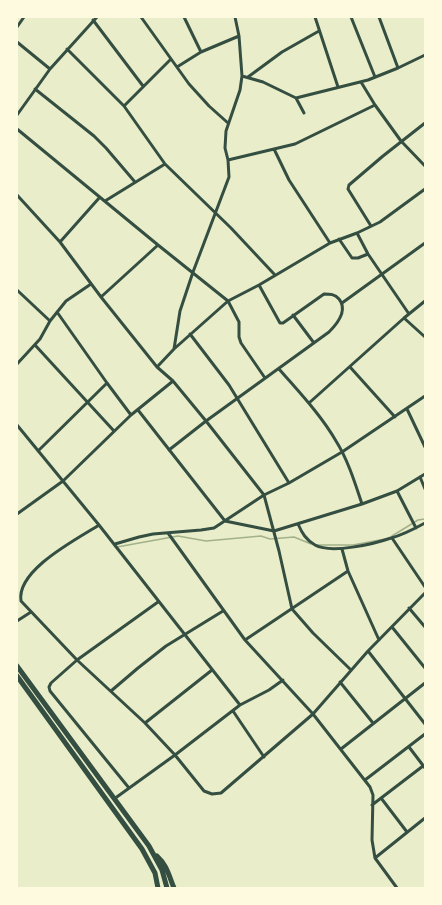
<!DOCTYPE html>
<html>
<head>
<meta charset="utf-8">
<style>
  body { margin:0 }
  #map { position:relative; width:442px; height:905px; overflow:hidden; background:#e9edc9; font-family:"Alegreya Sans",sans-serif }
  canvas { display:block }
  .frame { position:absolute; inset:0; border:18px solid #fefae0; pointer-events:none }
</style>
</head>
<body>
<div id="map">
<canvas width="442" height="905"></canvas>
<div class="frame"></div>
</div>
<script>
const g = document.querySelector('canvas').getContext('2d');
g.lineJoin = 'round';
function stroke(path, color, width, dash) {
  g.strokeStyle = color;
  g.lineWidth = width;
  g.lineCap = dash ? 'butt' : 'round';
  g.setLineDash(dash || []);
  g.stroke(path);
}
stroke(new Path2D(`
  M392,536L418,520L425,519
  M317,545H353L385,539
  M117,547L178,536L206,541L261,536L270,539L294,537L311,544`), '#a3b18a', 1.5);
stroke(new Path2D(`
  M141,17L189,84L209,106L228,123
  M184,17L201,52
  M315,17L338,87
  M351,17L375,77
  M379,17L398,68
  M93,20L143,86
  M17,27L24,17
  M17,42L50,69
  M67,49L124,106L165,164L231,228L275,275
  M177,67L201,52L239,36
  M242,76L263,82L296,98L304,113
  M248,77L282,52L319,31
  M361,82L375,105L401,141L425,166
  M35,89L94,136L106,148L135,182
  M296,98L368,80L398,68L425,55
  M124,106L171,59
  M17,115L50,69L97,17
  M17,129L158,245L228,301L239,322V337L241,343L265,378
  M274,149L289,180L330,243
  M228,160L295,144L375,105
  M17,195L60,242L101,297L157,367L173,381L206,421L264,495L279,551L292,609L313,633L351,670
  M105,201L165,164
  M371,226L348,189L349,185L383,156L425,123
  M357,233L368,254L409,314
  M339,239L352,258H358L368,254
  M60,242L100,197
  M17,290L50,321
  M101,297L158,245
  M342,303L425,243
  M57,312L107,383L131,415
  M293,315L314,343
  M404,318L425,337
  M190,334L229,385L289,483
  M35,345L114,431
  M174,349L180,311L193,272L229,177L228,160L225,148L226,131L240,90L242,76L239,36L235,17
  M17,364L40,339L50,321L66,301L91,284
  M157,367L174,349L228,301L259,285L330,243L357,233L380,222L425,189
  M350,367L395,417
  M279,369C299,392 321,415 336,441C348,460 355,483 362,504
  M309,403L404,318L425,301
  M407,409L425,447
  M138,410L225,521L274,531L362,504L397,491L425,474
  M17,425L99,525L240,705
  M169,450L206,421L329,332C337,324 348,310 339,299C335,294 330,294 324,294L283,323H280L259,285
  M38,451L107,383
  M420,477L425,489
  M397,491L416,528
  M17,514L63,481L131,415L173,381
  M298,524C302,533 306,540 315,545C331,554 374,544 391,538C403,535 414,529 425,523
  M99,525C77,539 16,570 21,601L77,660L145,723L175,755L204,791L212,794L221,793L313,714L368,651L425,593
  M168,533L245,640L313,714L370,787L373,795L372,840L375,858L397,888
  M392,538L425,587
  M115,544L139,537L153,534L201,530L214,528L264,495L289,483L342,452L425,396
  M342,549L348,571L379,640
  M409,608L425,627
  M17,621L31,612
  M392,627L425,668
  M245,640L348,571
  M368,651L425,724
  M340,682L373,723
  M111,691L138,668L166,646L223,611
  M233,711L264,757
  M145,723L212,670
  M409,747L425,768
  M341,749L425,683
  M365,780L425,734
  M129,788L50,691L49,687L51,683L77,660L158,602
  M381,798L407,832
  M114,799L175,755L240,705L269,690L283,680
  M372,805L423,766
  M375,858L425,818`), '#344e41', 3);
stroke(new Path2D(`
  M17,666L149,846L162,870L167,888
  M17,676L142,849L155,873L158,888
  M157,856C167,865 169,876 174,888`), '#344e41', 5);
</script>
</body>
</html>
